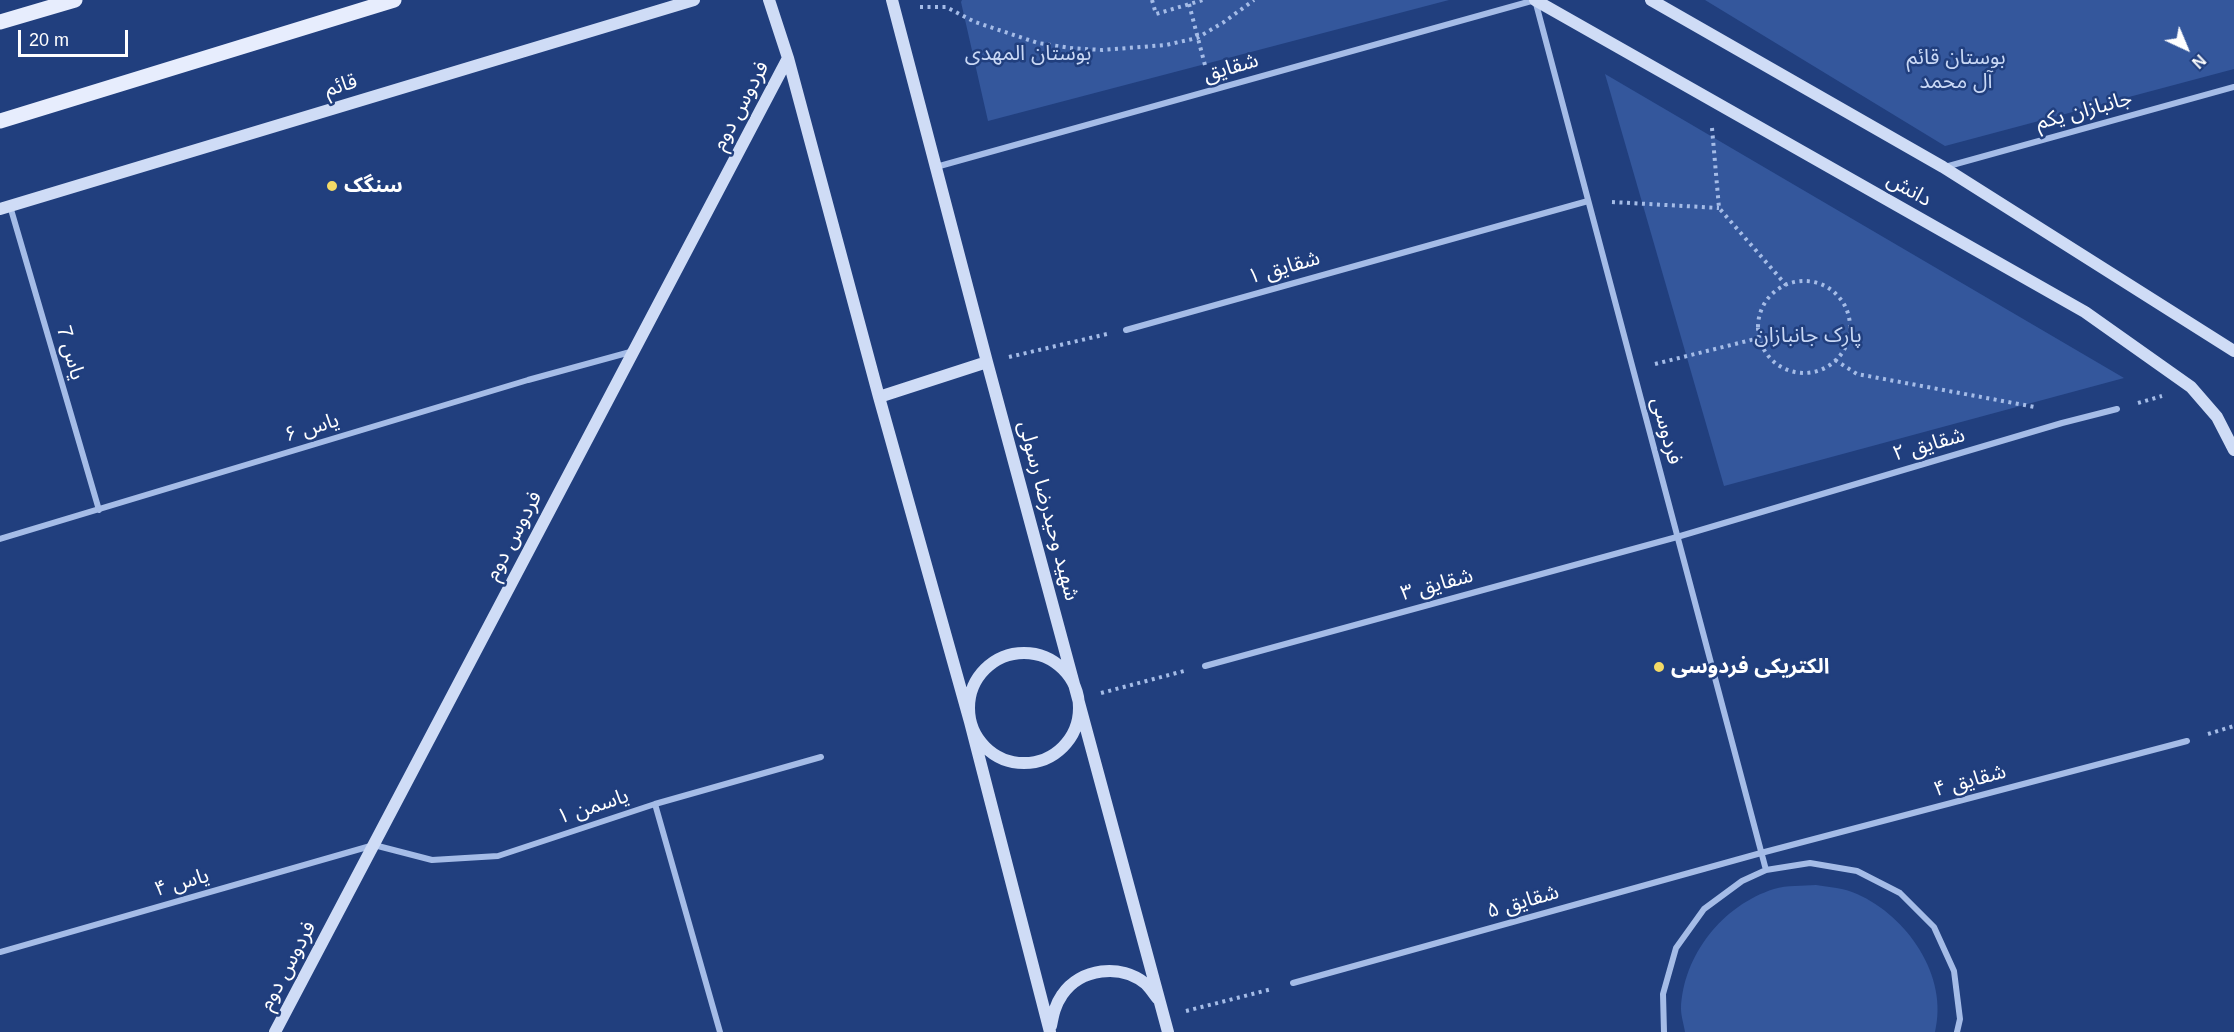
<!DOCTYPE html>
<html>
<head>
<meta charset="utf-8">
<style>
  body { margin:0 }
  #map { position:relative; width:2234px; height:1032px; overflow:hidden; background:#213f7e; font-family:Helvetica,sans-serif }
  canvas { display:block }
  .north { position:absolute; left:2156px; top:18px; width:60px; height:60px; -webkit-text-stroke:4px #213f7e; paint-order:stroke; rotate:136deg; font-size:16px; font-weight:700; line-height:24px; text-align:center; color:#fff }
  .north::after { content:''; display:block; margin:auto; width:21px; height:27px; background:#fff; clip-path:polygon(50% 0,100% 100%,50% 72%,0 100%) }
  .scale { position:absolute; left:18px; top:30px; width:110px; height:27px; box-sizing:border-box; border:3px solid #fff; border-top:0; padding-left:8px; font-size:18px; line-height:21px; white-space:nowrap; color:#fff; -webkit-text-stroke:4px #213f7e; paint-order:stroke }
</style>
</head>
<body>
<div id="map">
<canvas width="2234" height="1032"></canvas>
<div class="north">N</div>
<div class="scale">20 m</div>
</div>
<script>
const g = document.querySelector('canvas').getContext('2d');
g.lineJoin = 'round';
function fillPath(path, color) {
  g.fillStyle = color;
  g.fill(path, 'evenodd');
}
function stroke(path, color, width, dash) {
  g.strokeStyle = color;
  g.lineWidth = width;
  g.lineCap = dash ? 'butt' : 'round';
  g.setLineDash(dash || []);
  g.stroke(path);
}
function drawText(font, color, halo, rows, align = 'center') {
  g.font = font + ' Helvetica,"Noto Sans Arabic",sans-serif';
  g.lineWidth = 5;
  g.setLineDash([]);
  g.textBaseline = 'middle';
  g.strokeStyle = halo;
  g.fillStyle = color;
  for (const [text, x, y, turn = 0] of rows) {
    g.save();
    g.translate(x, y);
    g.rotate((+turn || 0) * Math.PI / 180);
    g.textAlign = isNaN(turn) ? turn : align;
    if (halo) g.strokeText(text, 0, 0);
    g.fillText(text, 0, 0);
    g.restore();
  }
}
fillPath(new Path2D(`
  M962,0H1449L988,121L961,2Z
  M1705,0H2234V69L1945,146Z
  M1605,74L2124,378L1724,486Z
  M1816,885C1829,887 1844,888 1857,894C1907,916 1949,976 1935,1032H1685C1684,1025 1681,1016 1681,1009C1683,955 1723,905 1774,889C1787,885 1803,886 1816,885Z`), '#34579c');
stroke(new Path2D(`
  M1152,0L1156,14L1203,0
  M1189,4L1206,69
  M920,7H946L975,22L1038,43L1070,48L1102,50L1166,45L1197,38L1224,22L1254,0
  M1712,128L1719,208L1786,285
  M1612,202L1719,208
  M1758 327a46 46 0 1 1 92 0a46 46 0 1 1-92 0Z
  M1009,357L1107,334
  M1835,360L1857,374L2035,407
  M1655,364L1759,338
  M2138,403L2162,396
  M1101,693L1184,671
  M2208,734L2234,726
  M1186,1011L1272,989`), '#a5bce7', 4, [3, 4.5]);
stroke(new Path2D(`
  M936,167L1535,0L1766,870
  M1945,167L2234,87
  M10,206L99,510
  M1126,330L1588,201
  M0,539L528,380L634,351
  M1205,666L1677,537L2062,423L2117,409
  M655,804L720,1032
  M0,952L374,845L432,860L498,856L655,804L821,757
  M1293,983L1761,853L2187,741
  M1664,1032L1663,994L1676,948L1704,909L1742,881L1766,870L1810,863L1857,871L1900,893L1934,927L1954,971L1960,1019L1957,1032`), '#a5bce7', 6);
stroke(new Path2D(`
  M769,0L788,58L879,397L970,722L1050,1032
  M892,0L987,362L1168,1032
  M1535,0L2085,312L2191,387L2217,417L2234,450
  M1651,0L1943,167L2234,351
  M0,209L694,0
  M879,397L987,362
  M969 708a55 55 0 1 1 110 0a55 55 0 1 1-110 0Z
  M1051,1026C1053,1015 1055,1005 1062,995C1080,968 1121,963 1146,984C1150,988 1154,994 1158,999
  M275,1032L788,58`), '#cfdcf6', 12);
stroke(new Path2D(`
  M0,22L75,0
  M0,121L394,0`), '#e7edfd', 15);
for (const [x, y, r, color] of [
  [332,186,6,"#f4da66"],
  [1659,667,6,"#f4da66"]
]) {
  const dot = new Path2D();
  dot.arc(x, y, r, 0, 2 * Math.PI);
  g.fillStyle = color;
  g.fill(dot);
  stroke(dot, '#213f7e', 2);
}
drawText('21px', '#c9d8f5', '#213f7e', [
  ["بوستان المهدی",1028,54],
  ["بوستان قائم",1956,58],
  ["آل محمد",1956,82],
  ["پارک جانبازان",1808,336]
]);
drawText('21px', '#fff', '#213f7e', [
  ["شقایق",1231,68,-16],
  ["قائم",341,86,-17],
  ["فردوس دوم",741,106,-62],
  ["جانبازان یکم",2084,111,-15],
  ["دانش",1909,190,30],
  ["شقایق ۱",1284,268,-16],
  ["یاس 7",70,353,74],
  ["یاس ۶",312,428,-17],
  ["فردوسی",1666,431,75],
  ["شقایق ۲",1929,445,-16],
  ["شهید وحیدرضا رسولی",1048,511,75],
  ["فردوس دوم",514,536,-62],
  ["شقایق ۳",1437,585,-15],
  ["شقایق ۴",1970,781,-15],
  ["یاسمن ۱",593,807,-18],
  ["یاس ۴",182,883,-16],
  ["شقایق ۵",1523,902,-16],
  ["فردوس دوم",288,966,-62]
]);
drawText('bold 21px', '#fff', '#213f7e', [
  ["سنگک",344,186],
  ["الکتریکی فردوسی",1671,667]
], 'left');
</script>
</body>
</html>
